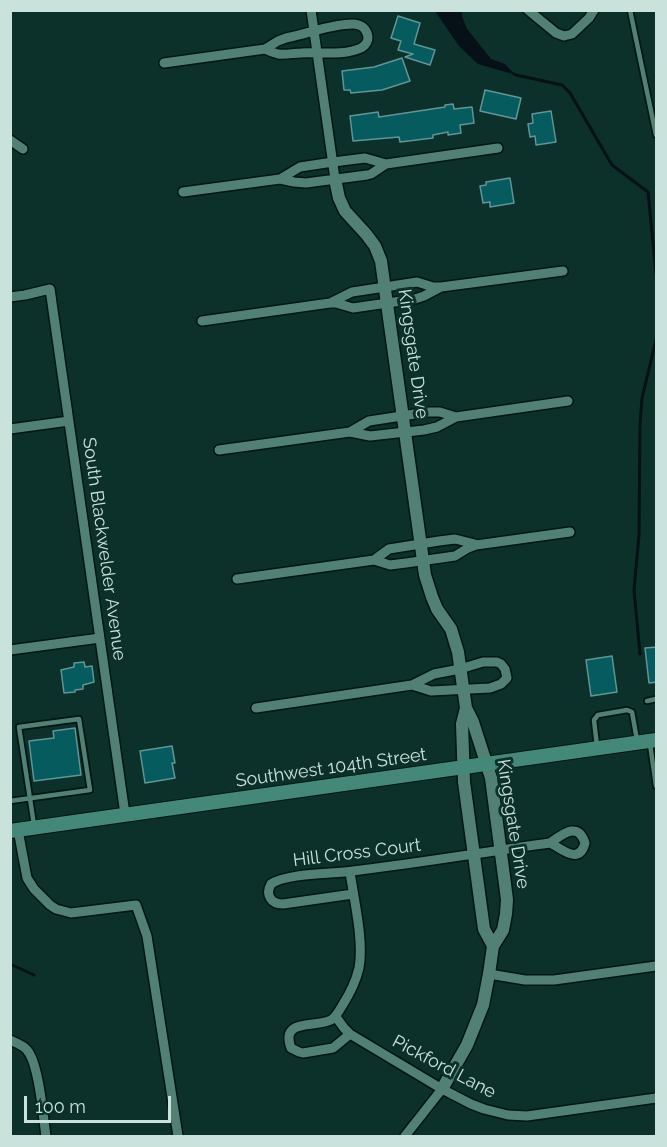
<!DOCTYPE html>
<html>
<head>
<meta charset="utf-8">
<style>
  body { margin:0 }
  #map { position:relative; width:667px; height:1147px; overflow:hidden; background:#0b312a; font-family:Raleway,sans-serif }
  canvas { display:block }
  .frame { position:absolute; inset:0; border:12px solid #c9e2db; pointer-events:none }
  .scale { position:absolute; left:24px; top:1096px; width:147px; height:27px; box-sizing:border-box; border:3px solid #c9e2db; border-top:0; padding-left:8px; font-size:18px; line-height:21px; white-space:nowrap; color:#c9e2db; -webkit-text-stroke:4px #0b312a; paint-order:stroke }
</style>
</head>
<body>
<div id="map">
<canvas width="667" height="1147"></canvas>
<div class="frame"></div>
<div class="scale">100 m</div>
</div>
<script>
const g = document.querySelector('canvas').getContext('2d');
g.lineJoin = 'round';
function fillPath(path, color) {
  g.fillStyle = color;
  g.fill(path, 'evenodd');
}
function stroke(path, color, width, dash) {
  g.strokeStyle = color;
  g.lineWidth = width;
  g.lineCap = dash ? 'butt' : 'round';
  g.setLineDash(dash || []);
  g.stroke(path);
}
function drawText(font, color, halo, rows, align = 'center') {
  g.font = font + ' Raleway,sans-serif';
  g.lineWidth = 6;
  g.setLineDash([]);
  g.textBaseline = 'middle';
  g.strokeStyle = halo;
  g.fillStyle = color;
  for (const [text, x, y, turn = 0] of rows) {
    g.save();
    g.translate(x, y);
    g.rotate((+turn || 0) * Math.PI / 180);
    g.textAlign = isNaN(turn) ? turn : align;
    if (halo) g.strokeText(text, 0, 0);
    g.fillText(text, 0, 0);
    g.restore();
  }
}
fillPath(new Path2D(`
  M435,11H462V16L467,29L491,59L505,64L516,75L478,64L459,46Z`), '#051017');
stroke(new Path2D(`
  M514,74L516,75L562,85L570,93L612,165L648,192L656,273
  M640,654L634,590L639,535L640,424L642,398L656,340
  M10,964L34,975`), '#051017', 3);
const building = new Path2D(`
  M398,16L420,23L414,44L435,50L430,65L405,57L413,54L398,50L401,41L391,38Z
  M402,58L410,81L382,90L351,93L350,90H344L342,71L374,67Z
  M485,90L521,98L516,119L480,111Z
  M453,104L454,109L472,107L474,123L460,125L461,133L448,135V132L433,135V138L400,142L399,137L353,141L350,116L378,112L379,117L445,107V105Z
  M551,111L556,142L536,145L535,136L530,137L528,124L533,123L532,114Z
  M510,178L514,203L490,207V202L483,203L480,186L486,185V182Z
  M657,647V682L649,683L645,648Z
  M612,656L617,692L591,696L586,660Z
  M84,662L85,667L92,666L94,682L83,685V689L75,690V692L64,693L61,670L74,667V663Z
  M75,728L81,775L34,781L29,741L54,738L53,731Z
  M172,746L175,763H172L175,778L145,783L140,751Z`);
fillPath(building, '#055b5d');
stroke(building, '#619596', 1.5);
const service = new Path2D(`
  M630,10L656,135
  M647,701L656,699
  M650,744L656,786
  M597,746L594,720L598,715L627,710L632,712L637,740
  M10,801L90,790L79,719L19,727L34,825`);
const minor = new Path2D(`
  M311,10L335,179
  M528,10L556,33L564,36L572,34L589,18L594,10
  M164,63L265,49L278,41L286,38C308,34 330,24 353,24C367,24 374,41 361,48C344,56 319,52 301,53C294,53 286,55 278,54C274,53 269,51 265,49
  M10,140L23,149
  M280,179L300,167L333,162L365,158L386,164L498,148
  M183,192L280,179L294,182L306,183L367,175L371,174L386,164
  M10,297L25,295L50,289L125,814
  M330,303L352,292L385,287L417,282L433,287H441L563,271
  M202,321L330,303H336L353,308L415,299L424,296L441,287
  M10,429L69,421
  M350,432L369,421L428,412H440L456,417
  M219,450L350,432L370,436L424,430L437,427L456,417L568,401
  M374,560L389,549L439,541L455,539L475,544
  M237,579L374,560L390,565L406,563L455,556L468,548L476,545L570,532
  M10,650L100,638
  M256,708L412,685L434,674L460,669L483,662H497L501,664L505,669L507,678L501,684L490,688L431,691L412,685
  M18,830L27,878L34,889L50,905L56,909L71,913L136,905L147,936L178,1136
  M350,872C354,900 364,941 359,968C356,981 349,995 342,1006C339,1011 336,1017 331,1020C315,1028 280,1018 291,1048L299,1052L303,1053L333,1048L350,1034
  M353,894L283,904C271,904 265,895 271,884C286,873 333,874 353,871C419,863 484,852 550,843C563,834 578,821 585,843C579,866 561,848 550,843
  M489,974L525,980H554L656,966
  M336,1017L344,1028L350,1034L442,1089L471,1104L484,1109L508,1115L527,1116L656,1098
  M10,1040C16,1043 23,1045 27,1050C39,1064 43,1116 46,1136
  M405,1136L442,1089`);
const tertiary = new Path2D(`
  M335,179L339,198L345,211L366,234L375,246L381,261L425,575L432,597L437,609L451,629L458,652L466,708L473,722L491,778L505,884L507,900L506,914L503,930L493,946L489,974L483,1005L467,1045L442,1089
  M466,708L462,724L464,782L484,929L493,946`);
const secondary = new Path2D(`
  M10,831L656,740`);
stroke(service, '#001712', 8);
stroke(minor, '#001712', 12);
stroke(tertiary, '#001712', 15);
stroke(secondary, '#001712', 16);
stroke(service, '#518175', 4.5);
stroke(minor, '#518175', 9);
stroke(tertiary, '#518175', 12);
stroke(secondary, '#448879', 14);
drawText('18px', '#c9e2db', '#0b312a', [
  ["Kingsgate Drive",413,354,82],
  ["South Blackwelder Avenue",104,549,82],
  ["Southwest 104th Street",331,768,-8],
  ["Kingsgate Drive",513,824,81],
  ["Hill Cross Court",357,853,-7],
  ["Pickford Lane",444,1067,28]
]);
</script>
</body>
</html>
